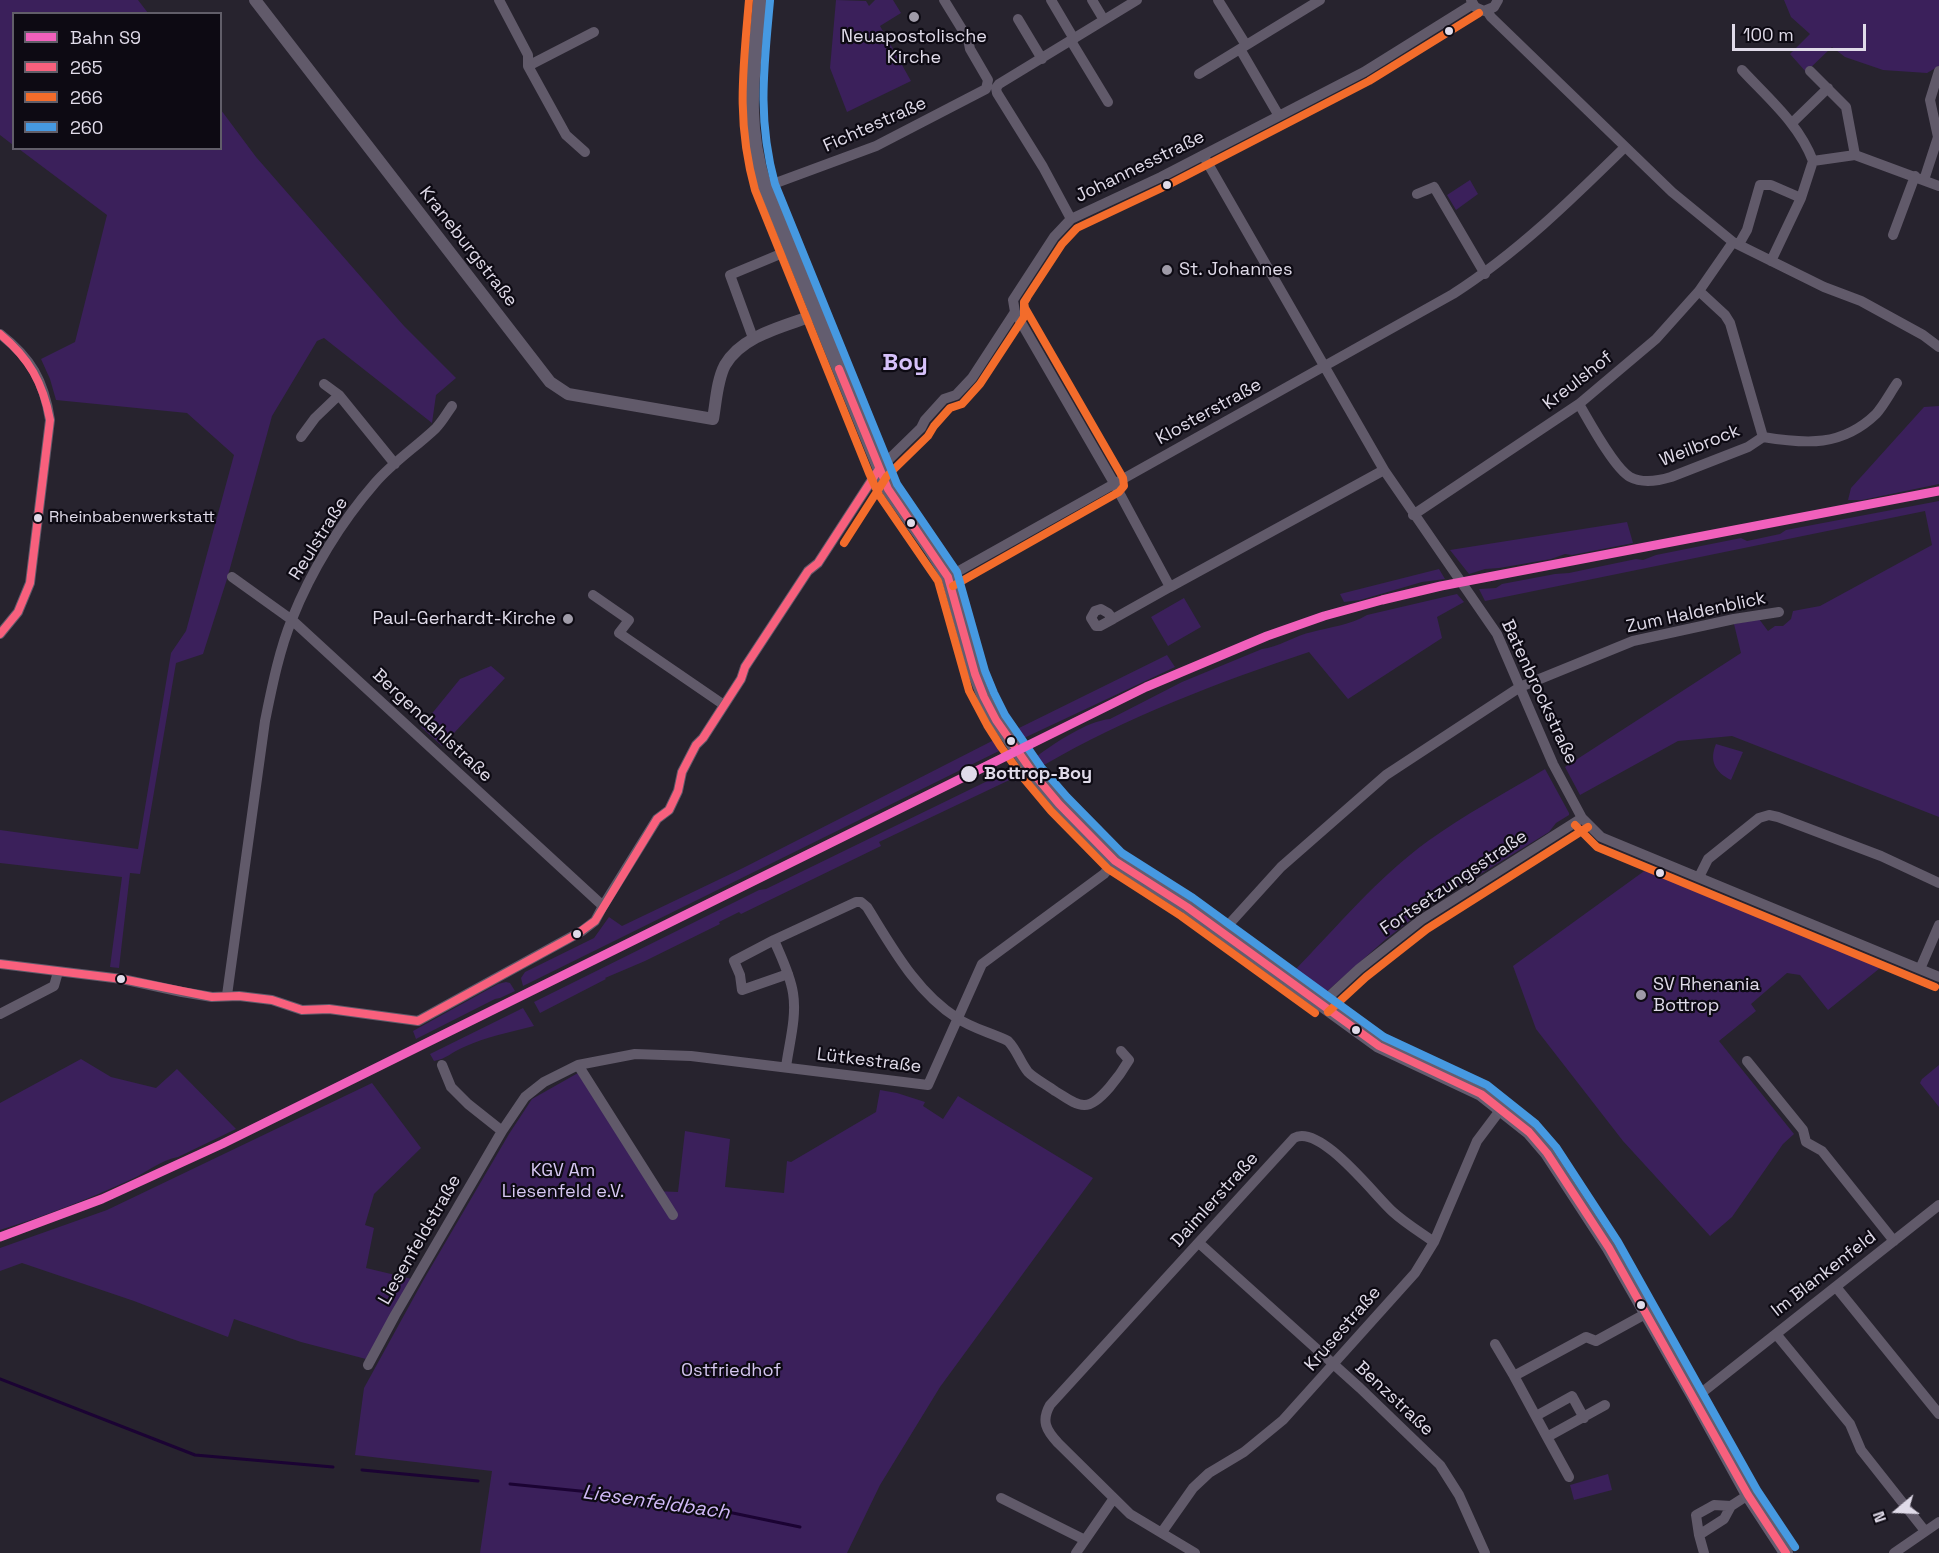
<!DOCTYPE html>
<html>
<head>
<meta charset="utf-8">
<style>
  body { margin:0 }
  #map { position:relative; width:1939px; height:1553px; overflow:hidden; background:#27232e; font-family:"Space Grotesk",sans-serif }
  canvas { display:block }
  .legend { position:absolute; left:12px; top:12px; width:210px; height:138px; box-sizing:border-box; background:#0d0a13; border:2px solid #615e69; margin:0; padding:8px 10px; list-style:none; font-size:18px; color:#e0dbe9 }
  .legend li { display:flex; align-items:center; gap:12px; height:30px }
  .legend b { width:30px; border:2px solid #615e69 }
  .north { position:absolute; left:1867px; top:1481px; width:60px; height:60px; -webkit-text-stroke:4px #0d0a13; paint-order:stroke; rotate:251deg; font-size:16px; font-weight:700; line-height:24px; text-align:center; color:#e0dbe9 }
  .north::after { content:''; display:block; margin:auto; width:21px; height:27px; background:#e0dbe9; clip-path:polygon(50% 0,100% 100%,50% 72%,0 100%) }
  .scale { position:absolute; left:1732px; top:24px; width:134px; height:27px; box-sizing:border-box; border:3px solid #e0dbe9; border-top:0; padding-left:8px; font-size:18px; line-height:21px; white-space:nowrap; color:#e0dbe9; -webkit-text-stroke:4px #0d0a13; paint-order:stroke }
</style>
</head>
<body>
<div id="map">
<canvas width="1939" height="1553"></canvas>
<ul class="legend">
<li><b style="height:8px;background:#f160bc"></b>Bahn S9</li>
<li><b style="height:8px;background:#f8607d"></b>265</li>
<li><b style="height:8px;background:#f36c2b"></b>266</li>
<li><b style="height:8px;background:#4699e1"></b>260</li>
</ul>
<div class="north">N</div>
<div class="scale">100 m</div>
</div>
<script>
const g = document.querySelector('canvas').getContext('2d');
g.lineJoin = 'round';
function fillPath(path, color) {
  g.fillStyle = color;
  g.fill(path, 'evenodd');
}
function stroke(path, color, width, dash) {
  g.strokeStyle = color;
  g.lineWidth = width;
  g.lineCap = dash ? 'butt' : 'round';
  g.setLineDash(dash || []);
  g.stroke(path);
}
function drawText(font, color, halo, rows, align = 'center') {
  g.font = font + ' "Space Grotesk",sans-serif';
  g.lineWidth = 4.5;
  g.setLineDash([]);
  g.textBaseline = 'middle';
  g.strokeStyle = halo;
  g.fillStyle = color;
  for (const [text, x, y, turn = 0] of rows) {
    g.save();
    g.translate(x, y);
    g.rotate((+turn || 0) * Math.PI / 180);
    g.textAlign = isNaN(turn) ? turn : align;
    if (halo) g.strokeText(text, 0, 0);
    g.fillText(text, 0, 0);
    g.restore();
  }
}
fillPath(new Path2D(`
  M0,0H138L148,13L14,14L13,145L0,135Z
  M836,0L866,1L869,6L875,0H893L901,13L880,26L911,81L847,112L830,68Z
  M1784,0H1939V66L1927,73L1883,70L1845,57L1832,47L1806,72L1790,54L1810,34L1791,17Z
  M221,110L256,157L404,326L456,378L436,395L432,423L324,338L317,341L272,416L227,579L203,654L176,663L140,874L130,873L119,968L110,967L122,877L0,863V830L138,849L171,653L186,631L234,455L187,413L56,400L50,379L41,359L75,342L107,215L19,149L220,148Z
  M1470,180L1478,194L1456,210L1447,195Z
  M1939,406V484L1862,500H1848L1851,488L1924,407Z
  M1939,501V817L1732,736L1678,741L1580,795L1565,767L1741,653L1734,624L1759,619L1768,631L1775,626H1783L1791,619L1793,611L1820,606L1932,545L1925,511L1485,601L1479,589L1496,588L1502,584L1555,574L1569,573L1636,559L1643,560L1656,555L1741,538L1747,541L1780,534L1786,530Z
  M1627,522L1633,543L1572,555L1565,554L1551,559L1499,568L1485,569L1469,574L1450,550Z
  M1439,569L1445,579L1422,582L1360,600L1344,602L1340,594Z
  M1457,594L1464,602L1437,617L1442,638L1348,699L1309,652C1219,682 1127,717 1044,765L1037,756C1055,743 1087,721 1110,719L1182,682L1262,649C1277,648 1296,635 1312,632C1330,627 1350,625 1367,615Z
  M1184,598L1201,627L1168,646L1151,617Z
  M1167,655L1175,667L1024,738L1017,729Z
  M491,666L505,678L442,746L421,727L460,679Z
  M994,740L1001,750L523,986L521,978L525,972L594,938L609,917L622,926L743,868Z
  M1716,744L1743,752L1731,780C1715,772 1709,761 1716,744Z
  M1014,768L1020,775L879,842L881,846L741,914L739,912L719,922L720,924L645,961L605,978L606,979L540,1013L534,1002L759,890L766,889Z
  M1545,769L1569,813V815L1556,823L1549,832L1430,905L1386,939L1325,993L1322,994L1293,972C1337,927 1377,878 1428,841C1464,815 1507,792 1545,769Z
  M1647,869L1885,964L1828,1010L1800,975L1787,973L1751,1004L1756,1011L1719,1041L1794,1134L1783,1144L1732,1217L1710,1236L1623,1141L1536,1029L1513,966Z
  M506,982L510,983L515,991L500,998L495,999L416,1039L413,1031L498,984Z
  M523,1008L534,1026C510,1032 486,1037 464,1047C452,1052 446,1059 434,1061L430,1054Z
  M81,1059L111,1077L156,1088L177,1069L236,1129L178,1157C161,1160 147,1172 132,1179C89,1199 45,1216 0,1230V1103Z
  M1939,1065V1107L1920,1083L1922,1079Z
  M578,1073L654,1191L678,1192L685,1131L730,1139L725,1187L784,1193L787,1161L791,1162L876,1112L880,1090L897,1093L925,1102L923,1106L943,1119L958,1096L1093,1178L940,1387L880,1485L847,1553H480L492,1471L355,1455L364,1388L424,1279L509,1134L532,1099Z
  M372,1083L421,1148L374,1194L365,1225L374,1228L366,1268L412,1279L366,1359L301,1342L234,1319L228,1337L134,1301L22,1263L0,1271V1248L107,1210Z
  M1608,1474L1612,1490L1574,1500L1570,1485Z`), '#3b205b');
stroke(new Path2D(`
  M0,1379L195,1455L333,1467
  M362,1470L478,1481
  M510,1484L580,1491L704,1507L800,1527`), '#1b0333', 3);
stroke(new Path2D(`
  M499,0L528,55V66L566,135L585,152
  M1051,0L1074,39
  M1092,0L1104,20
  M1218,0L1246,45
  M1471,0L1475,7L1484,11L1494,7L1498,0
  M1487,11L1491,17L1672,192L1733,242L1824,287L1861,301L1923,335L1939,347
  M1018,19L1042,59
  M1071,41L1108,102
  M1240,49L1279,116
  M528,66L594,32
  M1742,70C1769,99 1799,124 1813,161
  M1810,71L1846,107L1855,155
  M1199,74L1320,0
  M1792,123L1828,88
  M1203,155L1384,470L1497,634L1553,764L1582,818L1601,837L1939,977
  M1924,180L1938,137L1930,100L1939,71
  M765,187L876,146L986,89L988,80L970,49L968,39L944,0
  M1417,194L1434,187L1485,274
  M1071,219L1043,167L997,93L996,88L999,84L1137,0
  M1893,235L1915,176
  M1739,244L1747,230L1760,185H1771L1801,198
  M1771,261L1801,198L1813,161L1855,155L1939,186
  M0,334C31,358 44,381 50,420L30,583L18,612L0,634
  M753,338L730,275L790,250
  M324,384L339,395L395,464
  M1579,404C1589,421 1614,468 1630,477C1643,484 1658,481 1671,477L1748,447L1763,437L1730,323L1725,315L1699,291
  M301,437L315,418L339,395
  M1763,437C1806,444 1842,447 1876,414C1884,405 1890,393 1897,383
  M1413,515L1579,404L1656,339L1699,291L1733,242
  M232,577L292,620L603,906
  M948,577L1453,294C1517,253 1571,200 1625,147
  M1170,587L1384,470
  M593,595L629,620L619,633L724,705
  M1113,619L1100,626H1096L1091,618L1095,611L1101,609L1108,613L1113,619L1170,587L1114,483L1015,312L1013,300L1054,237L1071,219L1161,177L1364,72L1473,4
  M1699,877L1708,859L1759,818L1769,815L1778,817L1881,856L1939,883
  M1222,932L1281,867L1386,775L1520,687L1633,641L1734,619L1779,612
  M774,940L734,961L740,975L742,990L788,974
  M0,964L122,979L182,992L212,997L239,996L272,1000L302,1010L329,1009L418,1021L582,931L595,921L603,906L657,819L669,810L678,791L682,772L696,745L703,738L741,679L745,667L808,571L818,563L879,469L921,428L925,420L944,399L956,395L972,378L1015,312
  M1920,969L1939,925
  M227,995L265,721C272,687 279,651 292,619C311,571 341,522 375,483C393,462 416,447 436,428C442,422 447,413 452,406
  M1321,1004L1359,969L1421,920L1582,818
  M0,1014L54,986L58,972
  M1747,1061L1803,1130L1806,1142L1822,1151L1894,1241
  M578,1065L673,1215
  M786,1067C789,1044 797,1017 793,993C790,974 781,957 774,940L856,902H861L867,907C892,947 916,992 957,1018C971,1028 992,1033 1008,1041C1017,1050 1020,1062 1028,1072C1035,1079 1047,1085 1055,1091C1064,1096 1074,1105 1084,1105C1099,1106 1122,1072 1129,1060L1121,1051
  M502,1131L525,1097L544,1082L578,1065L635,1054L691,1056L928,1085L982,964L1104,874L1115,861
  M1199,1243L1360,1388L1440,1465L1459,1495L1485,1553
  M1836,1287L1939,1414
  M1776,1334L1850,1424L1861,1450L1925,1531
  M1495,1344L1514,1376
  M368,1365L395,1315L502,1131L468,1104L451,1087L442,1065
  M1695,1398L1939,1205
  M1605,1405L1547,1437L1514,1376L1586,1337L1596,1341L1647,1313
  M1536,1416L1572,1396L1584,1418
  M1547,1437L1569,1477
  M1001,1498L1085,1540
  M1731,1506L1724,1519L1699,1535L1696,1515L1714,1505L1731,1506L1748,1495
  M1162,1532L1193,1488L1209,1473L1244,1452L1283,1420L1415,1273L1434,1242L1477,1141L1501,1109
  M1699,1535L1704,1553
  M1076,1553L1114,1498
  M1195,1553L1130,1514L1058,1443C1046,1430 1041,1421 1050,1405L1294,1138C1320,1123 1375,1196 1393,1212C1405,1223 1420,1232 1434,1242
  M1894,1553L1939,1522`), '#615a6a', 10);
stroke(new Path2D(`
  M255,0L550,382L568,394L713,419C716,402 717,380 725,365C743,334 787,326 817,314`), '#615a6a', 12);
stroke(new Path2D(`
  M760,0C754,69 743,119 765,187L888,489L931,550L948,577L975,674L984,697L996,720L1033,773L1059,804L1115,861L1187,907L1379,1046L1481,1094L1529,1132L1547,1153L1609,1248L1693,1395L1748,1495L1786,1553`), '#635d6f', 14);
stroke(new Path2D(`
  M0,334C29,358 43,383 50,420L30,583L18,612L0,634
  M839,369L888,489L948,577L975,674L984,697L996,720L1033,773L1059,804L1115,861L1187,907L1379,1046L1481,1094L1529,1132L1547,1153L1609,1248L1748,1495L1786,1553
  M0,964L122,979L212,997L239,996L272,1000L302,1010L329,1009L418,1021L577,934L595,921L657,819L669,810L678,791L682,772L696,745L703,738L741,679L745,667L808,571L818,563L879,469`), '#f8607d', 8);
stroke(new Path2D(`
  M749,0C743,70 736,121 755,190L869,473L879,495L938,581L969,691L987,725L1001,747L1025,780L1051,811L1108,869L1181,916L1315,1013
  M844,543L887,476L928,436L934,426L950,408L962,404L980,384L1024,317V303L1027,298
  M953,586L1119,492L1124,486L1123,478L1025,308L1024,302L1062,244L1077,228L1166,186L1369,81L1479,13
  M1575,825L1597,847L1935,987
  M1328,1012L1366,977L1427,929L1588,827`), '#f36c2b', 8);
stroke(new Path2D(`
  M770,1C764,67 757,119 775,184L897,484L957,572L985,671L994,693L1005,715L1041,767L1067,797L1122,853L1193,898L1384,1037L1487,1085L1536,1124L1556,1147L1618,1242L1757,1490L1795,1547`), '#4699e1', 8);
stroke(new Path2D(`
  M0,1237L102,1199L222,1144L1146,687L1267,636L1324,616L1382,600L1441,586L1939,491`), '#f160bc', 9);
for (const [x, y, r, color] of [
  [914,17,6,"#9f9ba8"],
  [1449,31,5,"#e0dbe9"],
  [1167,185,5,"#e0dbe9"],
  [1167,270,6,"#9f9ba8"],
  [38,518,5,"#e0dbe9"],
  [911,523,5,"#e0dbe9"],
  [568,619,6,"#9f9ba8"],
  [1011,741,5,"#e0dbe9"],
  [969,774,9,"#e0dbe9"],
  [1660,873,5,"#e0dbe9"],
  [577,934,5,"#e0dbe9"],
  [121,979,5,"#e0dbe9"],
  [1641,995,6,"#9f9ba8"],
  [1356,1030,5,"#e0dbe9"],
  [1641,1305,5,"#e0dbe9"]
]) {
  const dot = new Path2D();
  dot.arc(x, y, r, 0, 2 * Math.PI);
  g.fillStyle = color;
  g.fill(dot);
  stroke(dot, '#0d0a13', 2);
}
drawText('16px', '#e0dbe9', '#0d0a13', [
  ["Rheinbabenwerkstatt",49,518]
], 'left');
drawText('18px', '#e0dbe9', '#0d0a13', [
  ["Neuapostolische",914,37,"center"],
  ["Kirche",914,58,"center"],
  ["St. Johannes",1179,270],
  ["Paul-Gerhardt-Kirche",556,619,"right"],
  ["SV Rhenania",1653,985],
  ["Bottrop",1653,1006]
], 'left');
drawText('18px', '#e0dbe9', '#0d0a13', [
  ["Fichtestraße",875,125,-24],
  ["Johannesstraße",1140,167,-26],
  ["Kraneburgstraße",468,247,52],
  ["Kreulshof",1578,381,-38],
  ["Klosterstraße",1209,412,-29],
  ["Weilbrock",1700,446,-22],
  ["Reulstraße",319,539,-58],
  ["Zum Haldenblick",1696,613,-12],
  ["Batenbrockstraße",1539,692,65],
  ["Bergendahlstraße",432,726,43],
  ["Fortsetzungsstraße",1454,883,-34],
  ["Lütkestraße",869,1061,7],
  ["Daimlerstraße",1215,1200,-48],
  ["Liesenfeldstraße",420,1240,-60],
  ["Im Blankenfeld",1824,1274,-38],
  ["Krusestraße",1343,1329,-49],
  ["Benzstraße",1394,1399,43]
]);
drawText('bold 18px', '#e0dbe9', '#0d0a13', [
  ["Bottrop-Boy",984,774]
], 'left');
drawText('18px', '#d6c7f1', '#0d0a13', [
  ["KGV Am",563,1171],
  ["Liesenfeld e.V.",563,1192],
  ["Ostfriedhof",731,1371]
]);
drawText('italic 20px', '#d0b9f7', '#0d0a13', [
  ["Liesenfeldbach",656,1503,8]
]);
drawText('bold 24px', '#d6c1fa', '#0d0a13', [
  ["Boy",905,363]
]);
</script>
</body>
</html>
